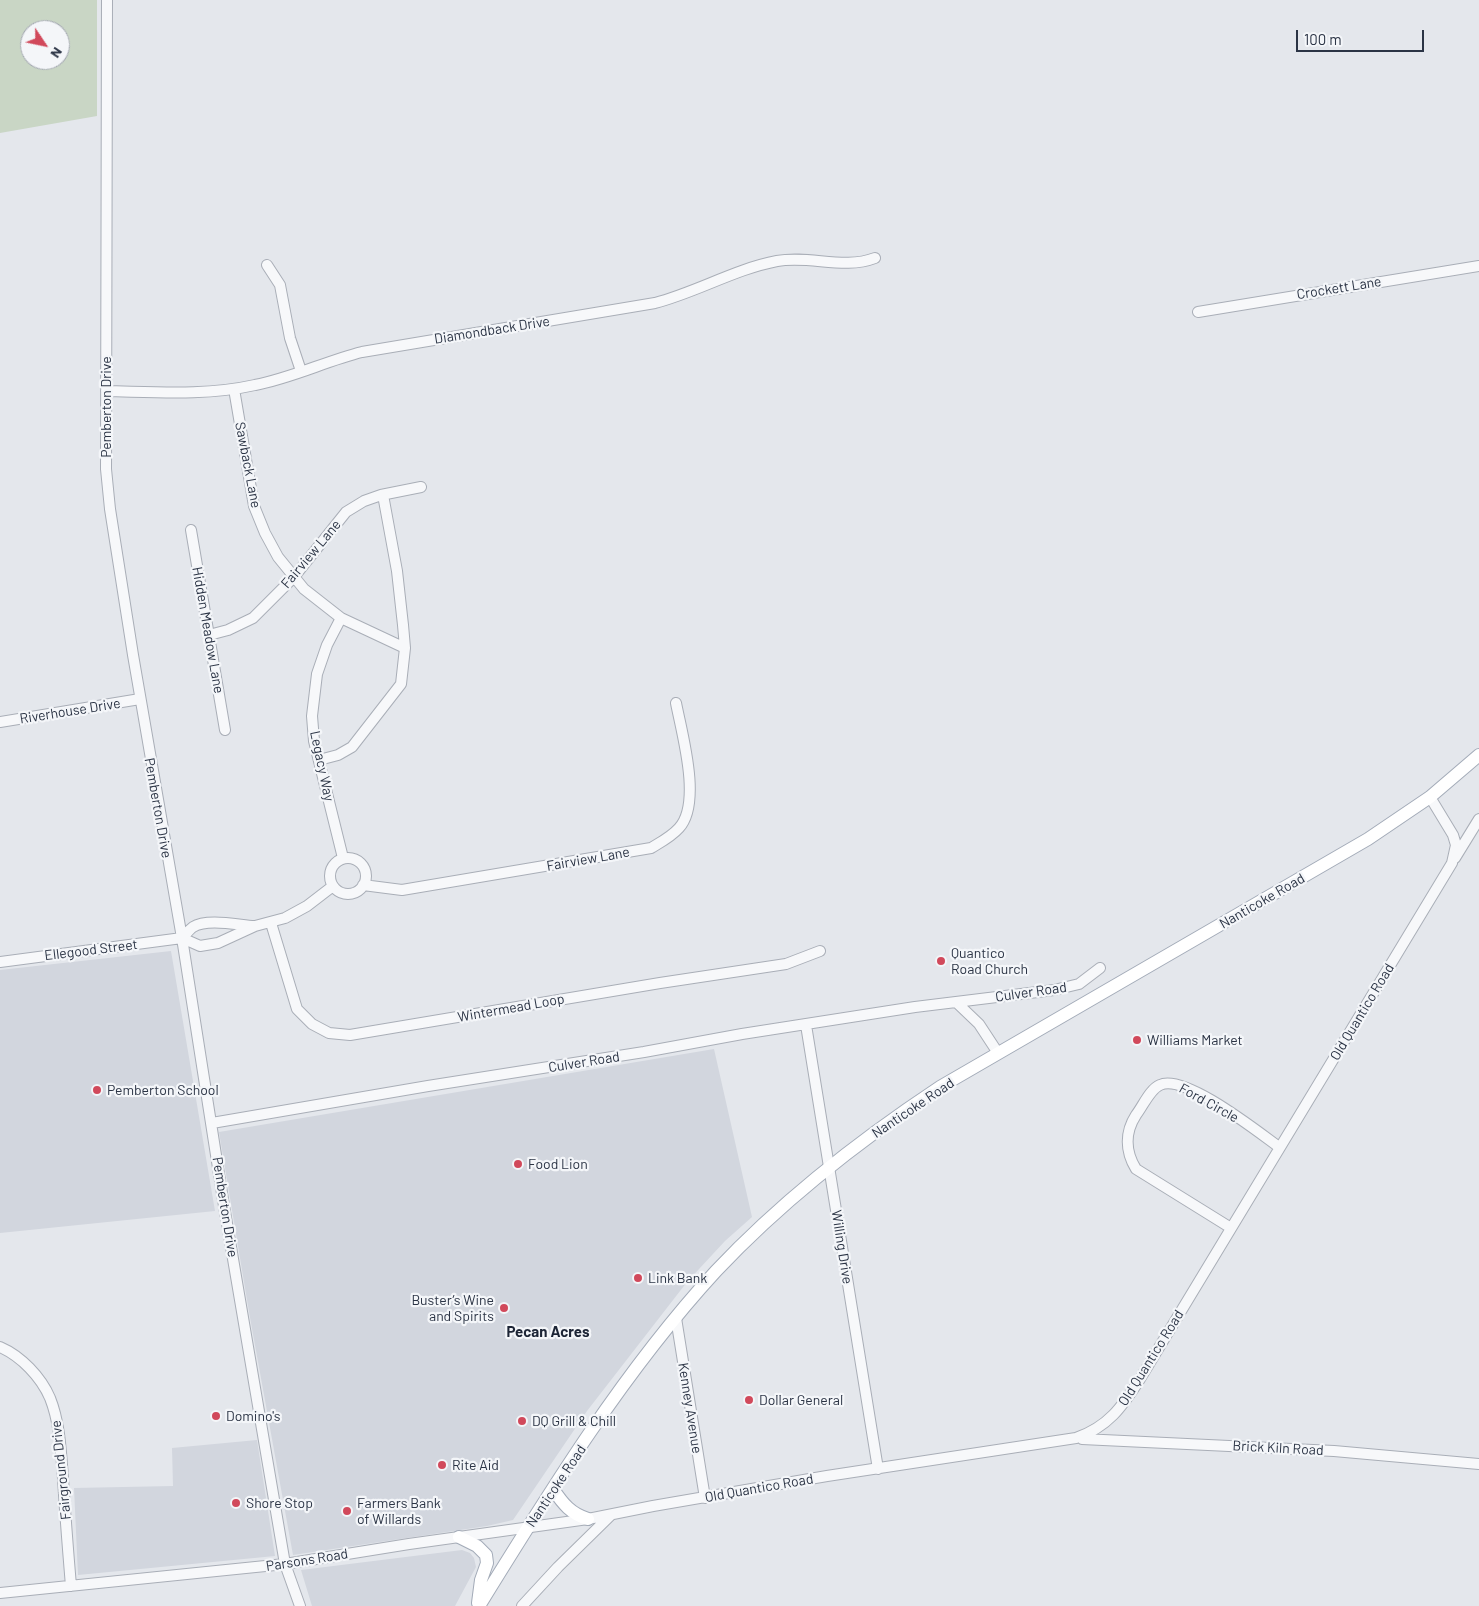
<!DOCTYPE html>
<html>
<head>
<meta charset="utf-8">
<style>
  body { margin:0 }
  #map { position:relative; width:1479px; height:1606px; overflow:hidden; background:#e4e7ec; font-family:Barlow,sans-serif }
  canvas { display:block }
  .north { position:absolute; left:20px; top:20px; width:50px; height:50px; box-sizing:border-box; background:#f4f6f9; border:1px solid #a4a8b1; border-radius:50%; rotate:124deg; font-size:14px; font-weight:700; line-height:20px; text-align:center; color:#2b3445 }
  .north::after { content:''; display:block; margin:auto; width:18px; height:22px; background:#d1495b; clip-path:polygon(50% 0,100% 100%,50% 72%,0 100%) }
  .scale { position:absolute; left:1296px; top:30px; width:128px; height:22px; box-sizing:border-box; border:2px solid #2b3445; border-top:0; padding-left:6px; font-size:15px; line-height:18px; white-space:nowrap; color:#2b3445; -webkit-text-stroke:4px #f4f6f9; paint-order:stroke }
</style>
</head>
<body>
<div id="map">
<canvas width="1479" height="1606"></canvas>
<div class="north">N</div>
<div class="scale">100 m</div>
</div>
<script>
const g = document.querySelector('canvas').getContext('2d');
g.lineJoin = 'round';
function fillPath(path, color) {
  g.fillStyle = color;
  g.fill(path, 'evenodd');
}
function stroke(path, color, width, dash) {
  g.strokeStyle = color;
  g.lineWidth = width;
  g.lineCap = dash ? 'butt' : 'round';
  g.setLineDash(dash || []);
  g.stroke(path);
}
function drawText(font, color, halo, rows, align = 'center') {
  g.font = font + ' Barlow,sans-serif';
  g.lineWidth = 4.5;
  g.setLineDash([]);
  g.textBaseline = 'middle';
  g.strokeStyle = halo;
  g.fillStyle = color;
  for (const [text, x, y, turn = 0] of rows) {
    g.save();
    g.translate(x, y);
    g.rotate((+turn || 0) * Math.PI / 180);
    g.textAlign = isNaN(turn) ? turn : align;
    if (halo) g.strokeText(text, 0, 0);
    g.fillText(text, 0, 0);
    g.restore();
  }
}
fillPath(new Path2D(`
  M171,951L215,1211L0,1233V970Z
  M714,1049L752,1217L725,1241L687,1282L587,1411L513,1520L487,1526L293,1555L249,1312L219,1132Z
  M257,1440L275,1556L78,1575L74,1488L173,1486L172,1448Z
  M462,1550L470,1553L474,1558L476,1567L455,1606H312L301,1570Z`), '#d2d6de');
fillPath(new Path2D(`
  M0,0H97V116L0,133ZM30,30H60V60H30Z`), '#c9d6c5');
const minor = new Path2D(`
  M107,0L106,469L110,509L133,655L182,938L224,1206L285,1564L300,1606
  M267,265L280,285L290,338L301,371
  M1198,312L1479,266
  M234,389L254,506L265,533L278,557L304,589L341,618L405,648
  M106,391C156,392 206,396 255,385C292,378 326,361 362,352L655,303C697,292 735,269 777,261C810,255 844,270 875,258
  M191,530L225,730
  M341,618L327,645L317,674L312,716L314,741L343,858
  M209,635L228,630L253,618L294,577L346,512L364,501L381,495L421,487
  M0,722L140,699
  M319,760L338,755L352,747L401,684L405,648L403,625L397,571L383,495
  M1455,858L1479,819
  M330 876a18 18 0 1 1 36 0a18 18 0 1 1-36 0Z
  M363,885L402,890L651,848C661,842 671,837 679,828C702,803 682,734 676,703
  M271,923L297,1009L312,1024L329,1033L350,1035L660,983L786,964L820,951
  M182,938C185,935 189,930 193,927C207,918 238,925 254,926
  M0,962L182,938L200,946L218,943L255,926L285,918L307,906L333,886
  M956,1002L979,1024L998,1053
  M806,1025L878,1469
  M212,1123L428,1086L644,1052L742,1034L915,1007L1054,990L1079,984L1100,968
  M1231,1228L1136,1169C1125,1151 1125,1132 1136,1115C1143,1106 1150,1089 1160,1085C1184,1073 1258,1132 1279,1147
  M676,1318L705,1498
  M0,1347C21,1356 41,1377 50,1398C60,1423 61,1452 63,1478C65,1514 68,1550 71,1586
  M1082,1439L1334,1451L1479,1464
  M0,1593L285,1564L409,1544L588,1519L653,1506L827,1476L1076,1438C1108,1427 1122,1407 1140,1379L1452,863L1456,845L1453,835L1430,797
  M522,1606L558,1567L611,1515`);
const major = new Path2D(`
  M553,1489C563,1504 571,1514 588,1519
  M459,1537L477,1546L486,1555L487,1563L481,1580L478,1603
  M479,1606C550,1491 624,1371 716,1271C782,1201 860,1140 940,1087L1368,839L1430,797L1479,755`);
stroke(minor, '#a9aeb7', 12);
stroke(major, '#a3abb8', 14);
stroke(minor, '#f7f8fa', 10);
stroke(major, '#fff', 12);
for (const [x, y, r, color] of [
  [941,961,5,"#d1495b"],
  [1137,1040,5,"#d1495b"],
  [97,1090,5,"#d1495b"],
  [518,1164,5,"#d1495b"],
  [638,1278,5,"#d1495b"],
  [504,1308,5,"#d1495b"],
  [749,1400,5,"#d1495b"],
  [216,1416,5,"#d1495b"],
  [522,1421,5,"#d1495b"],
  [442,1465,5,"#d1495b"],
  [236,1503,5,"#d1495b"],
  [347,1511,5,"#d1495b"]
]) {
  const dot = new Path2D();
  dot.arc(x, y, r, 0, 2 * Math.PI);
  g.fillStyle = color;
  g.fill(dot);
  stroke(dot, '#f4f6f9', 2);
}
drawText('14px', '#2b3445', '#f4f6f9', [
  ["Crockett Lane",1339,288,-9],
  ["Diamondback Drive",492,330,-9],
  ["Pemberton Drive",106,407,-90],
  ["Sawback Lane",248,465,79],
  ["Fairview Lane",311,554,-50],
  ["Hidden Meadow Lane",208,630,80],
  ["Riverhouse Drive",70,711,-9],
  ["Legacy Way",322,766,78],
  ["Pemberton Drive",158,808,80],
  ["Fairview Lane",588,859,-10],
  ["Nanticoke Road",1262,901,-30],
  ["Ellegood Street",91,950,-7],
  ["Culver Road",1031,992,-8],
  ["Wintermead Loop",511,1008,-10],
  ["Old Quantico Road",1362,1012,-59],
  ["Culver Road",584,1062,-9],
  ["Ford Circle",1209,1103,29],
  ["Nanticoke Road",913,1108,-34],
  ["Pemberton Drive",225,1207,81],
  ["Willing Drive",842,1247,81],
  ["Old Quantico Road",1151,1358,-58],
  ["Kenney Avenue",690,1408,81],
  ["Brick Kiln Road",1278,1448,3],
  ["Fairground Drive",61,1470,-96],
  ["Nanticoke Road",556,1486,-56],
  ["Old Quantico Road",759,1488,-10],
  ["Parsons Road",307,1560,-9]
]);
drawText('14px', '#2b3445', '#f4f6f9', [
  ["Quantico",951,953],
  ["Road Church",951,969],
  ["Williams Market",1147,1040],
  ["Pemberton School",107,1090],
  ["Food Lion",528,1164],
  ["Link Bank",648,1278],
  ["Buster’s Wine",494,1300,"right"],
  ["and Spirits",494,1316,"right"],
  ["Dollar General",759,1400],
  ["Domino's",226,1416],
  ["DQ Grill & Chill",532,1421],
  ["Rite Aid",452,1465],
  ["Shore Stop",246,1503],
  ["Farmers Bank",357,1503],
  ["of Willards",357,1519]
], 'left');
drawText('bold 15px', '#1d2536', '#f4f6f9', [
  ["Pecan Acres",548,1332]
]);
</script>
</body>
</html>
